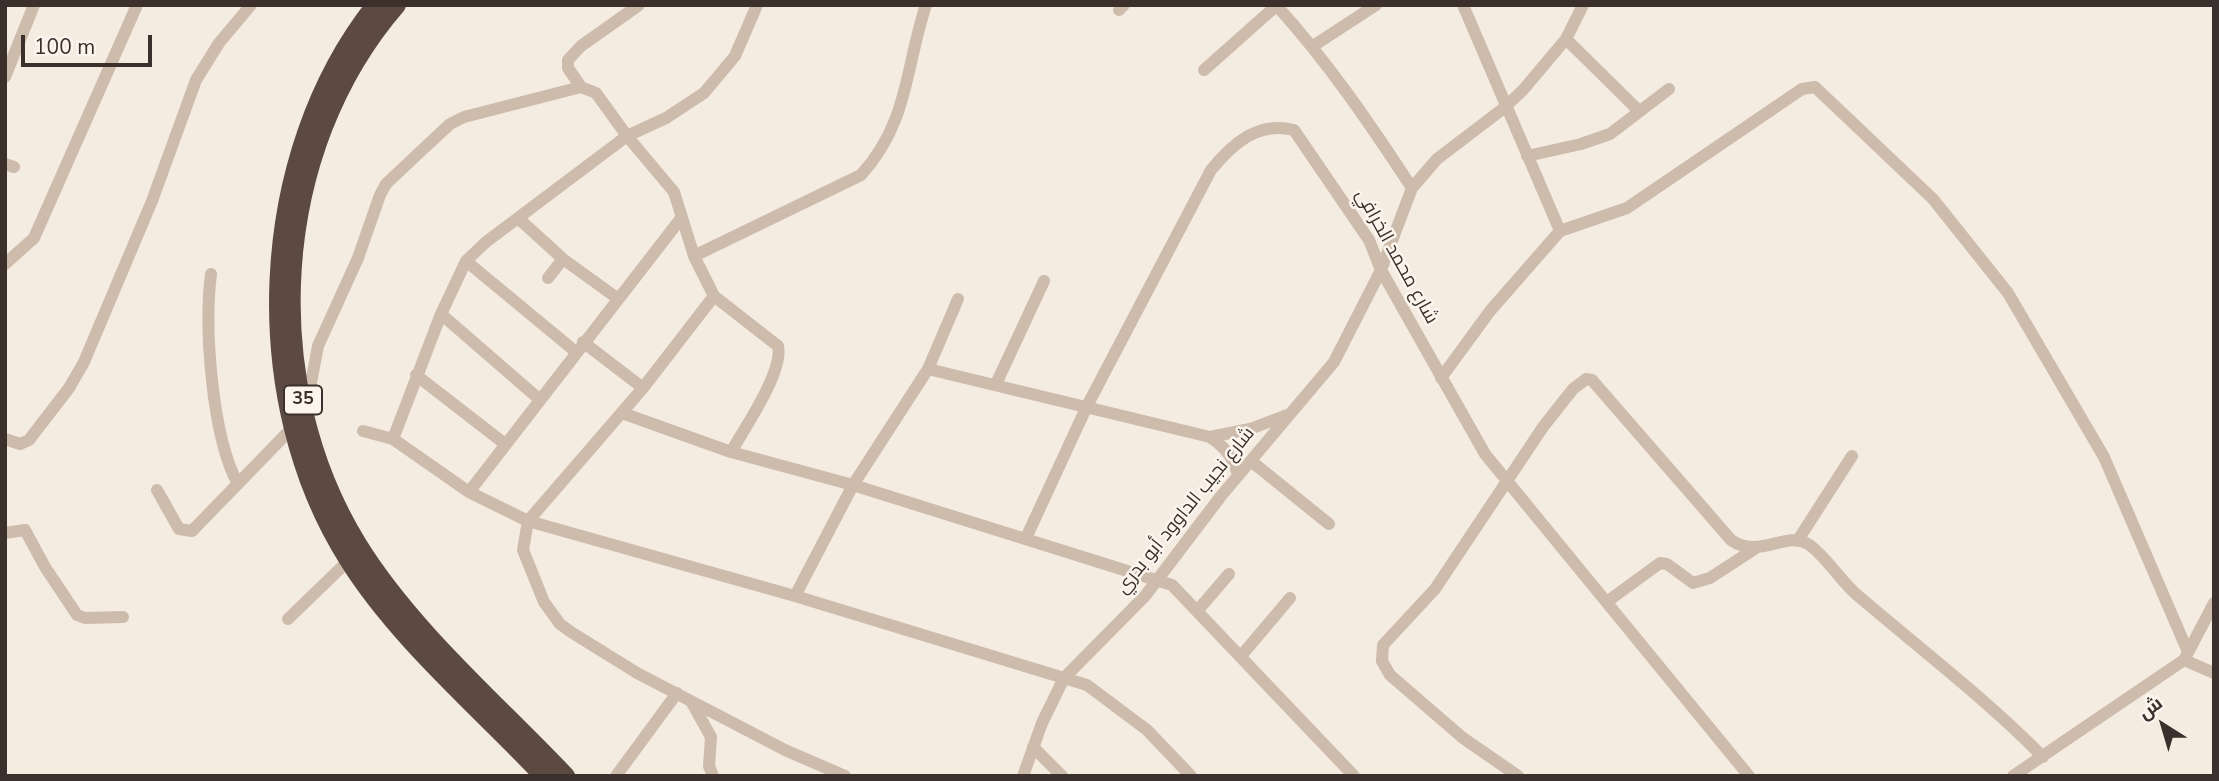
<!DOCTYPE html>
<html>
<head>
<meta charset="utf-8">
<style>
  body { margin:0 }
  #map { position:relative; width:2219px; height:781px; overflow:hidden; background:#f4ebe1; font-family:"Nunito Sans",Cairo,sans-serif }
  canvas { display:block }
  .frame { position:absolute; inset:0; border:7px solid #3b302b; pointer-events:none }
  .north { position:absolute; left:2128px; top:690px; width:70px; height:70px; -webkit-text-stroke:5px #fbf5ee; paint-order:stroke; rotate:323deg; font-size:19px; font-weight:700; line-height:28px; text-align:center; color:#3b302b }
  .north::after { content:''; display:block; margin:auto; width:24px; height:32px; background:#3b302b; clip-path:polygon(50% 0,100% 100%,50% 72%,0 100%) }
  .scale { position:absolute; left:21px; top:35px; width:131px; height:32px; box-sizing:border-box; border:4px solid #3b302b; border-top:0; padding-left:9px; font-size:21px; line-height:24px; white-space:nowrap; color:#3b302b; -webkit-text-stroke:5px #fbf5ee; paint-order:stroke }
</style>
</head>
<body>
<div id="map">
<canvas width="2219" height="781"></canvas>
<div class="frame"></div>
<div class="north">ش</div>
<div class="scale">100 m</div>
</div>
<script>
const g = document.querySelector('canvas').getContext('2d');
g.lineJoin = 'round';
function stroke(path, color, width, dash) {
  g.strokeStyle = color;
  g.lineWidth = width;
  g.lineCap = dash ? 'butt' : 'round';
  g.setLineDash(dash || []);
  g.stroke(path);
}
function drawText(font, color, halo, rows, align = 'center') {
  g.font = font + ' "Nunito Sans",Cairo,sans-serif';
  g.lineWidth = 5;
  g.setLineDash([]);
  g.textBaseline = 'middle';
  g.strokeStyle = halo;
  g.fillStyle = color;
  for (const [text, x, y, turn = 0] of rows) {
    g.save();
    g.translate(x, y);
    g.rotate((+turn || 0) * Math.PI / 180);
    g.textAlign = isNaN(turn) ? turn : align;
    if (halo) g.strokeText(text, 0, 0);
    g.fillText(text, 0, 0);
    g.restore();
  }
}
stroke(new Path2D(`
  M1276,5C1328,62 1370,124 1412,188
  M1463,5L1560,231
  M1119,10L1124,5
  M1566,39L1638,110
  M1313,46L1376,5
  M1204,70L1276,6
  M5,77L34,5
  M581,87L568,68V60L581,46L639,5
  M1527,156L1581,144L1610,134L1669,89
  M5,164L14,167
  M518,218L563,259L617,298
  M694,256L861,175C909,122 905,68 926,5
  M466,261L576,352
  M5,264L34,238L137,5
  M211,274C204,328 212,437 238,484
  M548,278L563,259
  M714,296L643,388L528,521L523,550L544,602L560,624L571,632L637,673L785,750L845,776
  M441,314L539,399
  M583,342L643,388
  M928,369L1210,437L1250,429L1287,415
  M416,375L505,444
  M1441,378L1490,311L1560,231L1627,208L1802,89L1815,87L1933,199L2008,293L2104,457L2188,652
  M996,384L1044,281
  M307,404L318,346L358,258L380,195L386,184L421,151L450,124L464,117L581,87L596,93L627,136L674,192L694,256L714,296L778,346C784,371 744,429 731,452
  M622,413L731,452L853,485L1172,585L1354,776
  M363,431L393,439L469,492L528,521L795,596L1087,685L1147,730L1191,776
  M1210,437C1226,448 1233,457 1238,475
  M5,439L20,444L29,440L69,388L84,362L152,201L196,80L219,43L251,5
  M393,439L441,314L466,261L486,242L627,136L666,118L704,93L735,56L757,5
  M1251,461L1329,524
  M157,490L179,529L192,531L293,427
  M469,492L682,217
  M5,533L25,530L45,567L77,615L85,618L123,617
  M1026,538L1087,406L1211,170C1233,143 1258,121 1294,130L1369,240L1381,270L1485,454L1749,776
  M1798,540L1852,456
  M795,596L853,485L928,369L958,299
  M1608,601L1660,563L1667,564L1693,583L1710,578L1756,548
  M1198,610L1229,574
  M288,619L348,561
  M1241,656L1290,598
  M2184,660L2214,673
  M691,701L711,737L709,766L713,776
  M1033,747L1062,776
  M616,776L677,693
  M1023,776L1042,723L1064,678L1145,596L1221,496L1334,362L1381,270L1412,188L1437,159L1504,108L1523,90L1566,39L1583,5
  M1518,776L1463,738L1390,675L1382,661L1383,645L1435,589L1543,427L1573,389L1586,379L1592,380L1731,540C1760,560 1786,530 1808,544C1824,554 1840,580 1856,594C1919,648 1985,698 2043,757
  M2013,776L2184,660L2214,603`), '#cdbbac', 12);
stroke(new Path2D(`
  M375,5C256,155 246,399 348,560C398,640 478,707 543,776
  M397,5C271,150 258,382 358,544C411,630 497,703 566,776`), '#5c4a42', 18);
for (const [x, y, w] of [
  [303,400,38]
]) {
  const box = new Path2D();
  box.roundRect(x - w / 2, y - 14.5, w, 29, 5);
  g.fillStyle = '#fbf5ee';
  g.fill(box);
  stroke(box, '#3b302b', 2);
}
drawText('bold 18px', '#3b302b', null, [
  ["35",303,400]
]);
drawText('19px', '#3b302b', '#fbf5ee', [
  ["شارع محمد الخرافي",1396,257,61],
  ["شارع نجيب الداوود أبو بدري",1186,511,-51]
]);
</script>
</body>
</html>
